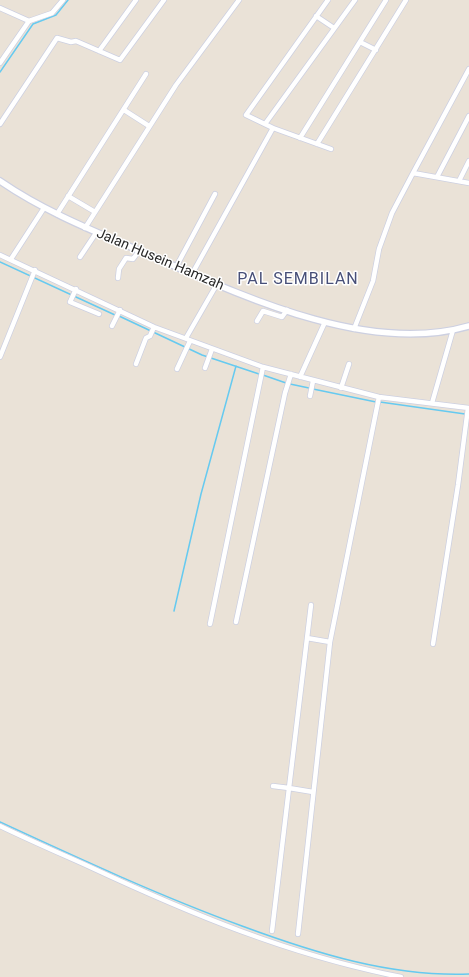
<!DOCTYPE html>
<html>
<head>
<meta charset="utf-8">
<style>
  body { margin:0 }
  canvas { display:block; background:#eae2d7 }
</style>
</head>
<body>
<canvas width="469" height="977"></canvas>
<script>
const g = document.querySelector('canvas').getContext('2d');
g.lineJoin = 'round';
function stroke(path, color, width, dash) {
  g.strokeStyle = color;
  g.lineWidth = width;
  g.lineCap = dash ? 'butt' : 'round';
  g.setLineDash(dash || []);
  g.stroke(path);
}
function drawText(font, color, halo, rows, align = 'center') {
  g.font = font + ' Roboto,sans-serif';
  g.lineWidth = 3;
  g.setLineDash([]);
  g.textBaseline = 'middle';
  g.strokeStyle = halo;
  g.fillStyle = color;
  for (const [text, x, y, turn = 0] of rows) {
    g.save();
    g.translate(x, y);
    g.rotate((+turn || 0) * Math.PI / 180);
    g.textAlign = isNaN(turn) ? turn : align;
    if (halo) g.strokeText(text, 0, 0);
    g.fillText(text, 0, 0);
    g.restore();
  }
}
stroke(new Path2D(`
  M0,72L33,24L56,15L68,0
  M0,262L115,315
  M119,316L202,355L259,374
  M263,375L286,383
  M290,384L309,388
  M313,389L376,402
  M380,402L465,414
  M174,611L201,494L236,366
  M0,822C80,859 160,896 242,926C315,953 391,977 469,974`), '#66caf0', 1.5);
const minor = new Path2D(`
  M328,0L246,115L273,128L331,149
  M0,8L29,21
  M316,16L334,28
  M360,42L376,50
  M99,51L136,0
  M0,63L29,21L52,13L63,0
  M124,110L149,126
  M0,124L57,38L71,42L76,41L120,60L164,0
  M265,124L355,0
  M300,138L386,0
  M317,144L406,0
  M413,173L469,69
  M437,177L469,116
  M459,181L469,161
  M68,196L95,212
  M57,214L146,74
  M85,228L176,85L239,0
  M0,255L154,327L263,367L379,397L469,408
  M80,257L96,233
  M11,259L44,208
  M176,267L215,194
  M192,274L273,128
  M118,278L119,269L126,258L133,259L139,251
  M76,289L70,302L99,314
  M257,321L263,311L282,317L287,310
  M112,326L120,310
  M354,329L373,281L379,249L392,213L413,173L469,183
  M186,338L217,284
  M0,357L35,270
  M136,364L146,338L150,336L154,327
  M205,368L212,349
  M177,369L190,341
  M300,377L325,322
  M341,388L349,364
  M310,396L313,381
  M432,403L453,330
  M311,605L289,788L313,792
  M236,622L285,393L291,374
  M210,624L263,367
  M307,638L330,642
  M433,644L458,485L468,408
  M0,826C29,840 59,853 88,866C191,914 289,955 401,977
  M272,931L289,788L273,786
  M298,934L330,642L379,397`);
const tertiary = new Path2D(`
  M0,181C45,212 96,232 145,253C238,294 366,356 469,326`);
stroke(minor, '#cdd0e1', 6);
stroke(tertiary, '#cdd0e1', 8);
stroke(minor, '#fff', 4.5);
stroke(tertiary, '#fff', 5.5);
drawText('14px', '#272727', '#fff', [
  ["Jalan Husein Hamzah",160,260,23]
]);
g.letterSpacing = '1px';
drawText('16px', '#474f78', '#fff', [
  ["PAL SEMBILAN",298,280]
]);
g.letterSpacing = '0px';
</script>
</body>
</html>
